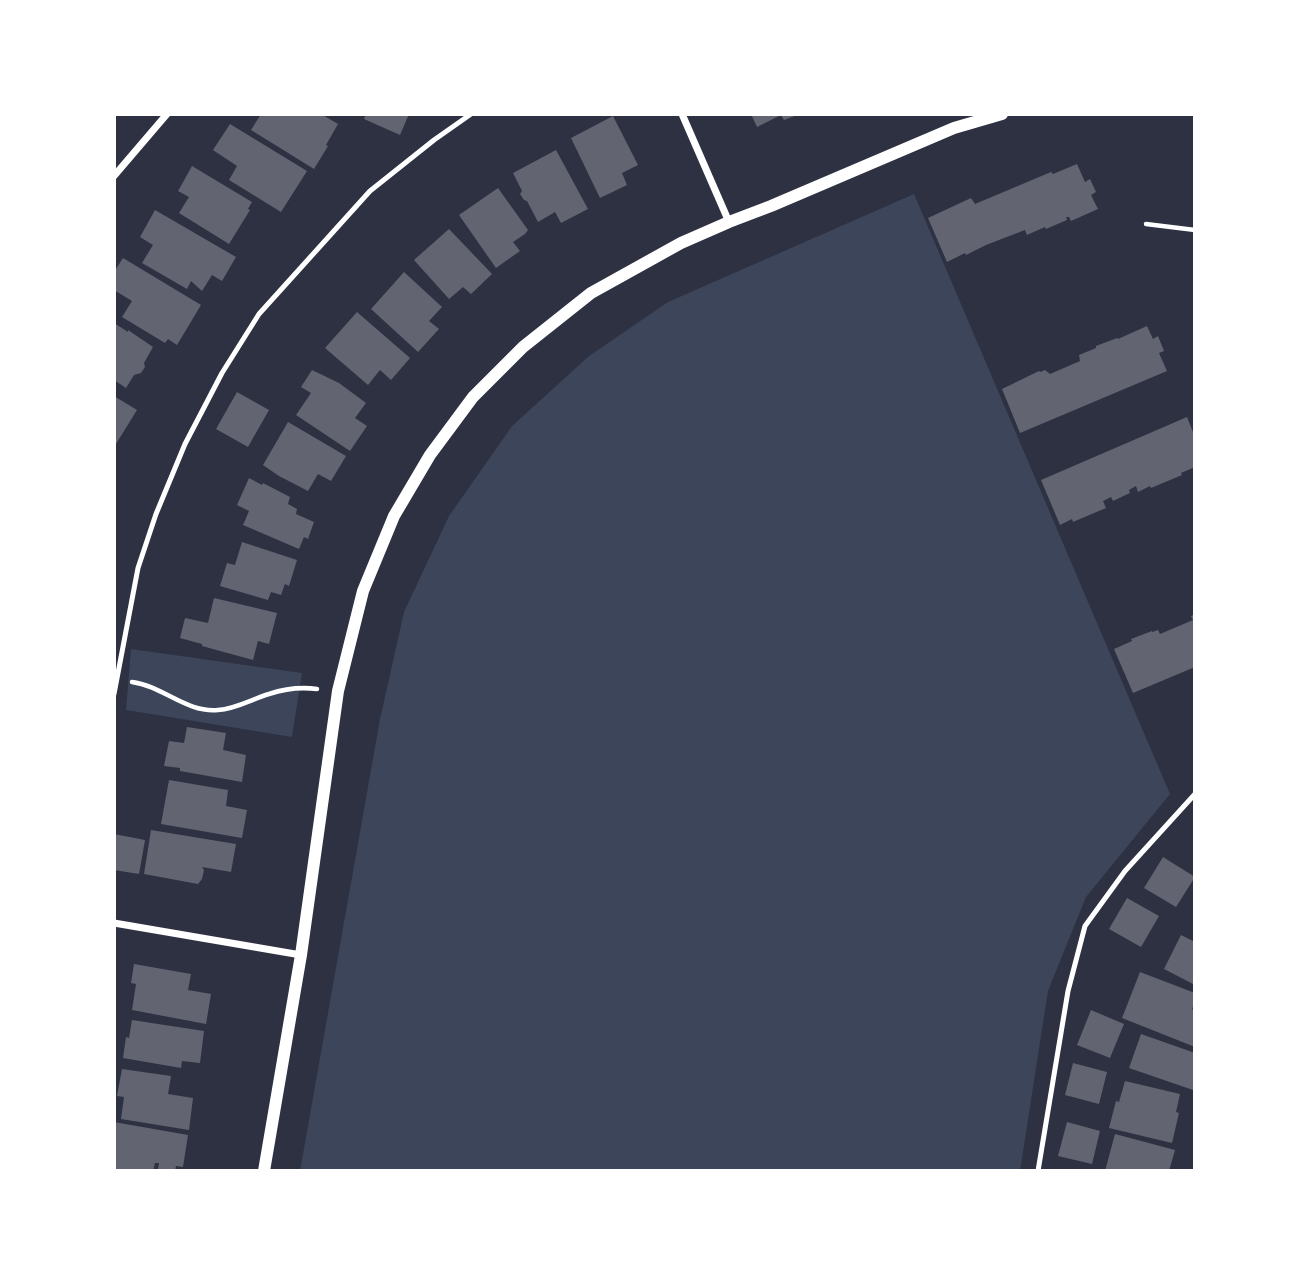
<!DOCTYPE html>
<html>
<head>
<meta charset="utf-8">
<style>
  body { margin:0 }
  #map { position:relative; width:1309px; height:1285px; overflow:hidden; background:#2d3142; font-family:Barlow,sans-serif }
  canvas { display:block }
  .frame { position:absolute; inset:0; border:116px solid #fff; pointer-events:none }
</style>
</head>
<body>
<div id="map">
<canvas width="1309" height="1285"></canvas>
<div class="frame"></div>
</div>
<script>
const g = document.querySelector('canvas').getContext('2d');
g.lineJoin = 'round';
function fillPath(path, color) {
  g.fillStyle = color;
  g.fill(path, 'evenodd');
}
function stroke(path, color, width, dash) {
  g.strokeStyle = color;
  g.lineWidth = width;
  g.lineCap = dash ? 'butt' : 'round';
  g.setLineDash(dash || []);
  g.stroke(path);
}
fillPath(new Path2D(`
  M914,194L1170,794L1086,897L1048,991L1020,1171H300L380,719L404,612L449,516L512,426L589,356L668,302Z
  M131,649L302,673L292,737L126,710Z`), '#3c4559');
fillPath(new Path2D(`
  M261,114H282L284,115L286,114H321L338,124L326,145L328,146L314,169L251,130Z
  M366,114H409L400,135L364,119Z
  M751,114H800L784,120L781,115L757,127Z
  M613,116L638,165L622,173L627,185L600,198L571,138Z
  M230,124L307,171L281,212L229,180L237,166L213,150Z
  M556,150L588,209L561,223L555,212L538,222L527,201L524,200L520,194L522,191L513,173Z
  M1077,164L1085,182L1090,179L1096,192L1091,195L1098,209L1071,221L1069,217H1066L1067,220L1046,229L1045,227L1027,235L1025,230L986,245L966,255L965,253L947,262L928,218L971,198L975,204L1051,172L1053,174Z
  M192,166L252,202L248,209L250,210L229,244L179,213L189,197L178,191Z
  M498,188L528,230L525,234L513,242L520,251L496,268L459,215Z
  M155,210L236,257L222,281L212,275L202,291L191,281L187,289L142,263L153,245L140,237Z
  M449,229L492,274L471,294L463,287L449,299L414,260Z
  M123,258L201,305L177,345L168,339L165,343L122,317L132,301L114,290V272Z
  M404,272L442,307L429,321L439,329L418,352L371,309Z
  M357,312L410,358L391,380L380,370L368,385L325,348Z
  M114,323L128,332V330L153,347L144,363L145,367L141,373L134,375L126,388L114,380Z
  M1147,326L1153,339L1158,336L1164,351L1159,353L1167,371L1020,433L1002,389L1039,371L1040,372L1045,370L1050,374L1080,361L1079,355L1096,348V346L1117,338L1118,339Z
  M312,370L339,383L366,403L355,418L367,426L350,451L296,415L311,393L301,387Z
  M237,392L269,410L248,447L216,429Z
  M114,396L137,410L116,444L114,442Z
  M1187,417L1195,437V467L1181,473L1182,475L1151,488L1150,486L1138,492L1136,486L1129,490L1130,493L1113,501L1111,497L1103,501L1106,508L1073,522L1072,519L1060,525L1041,480Z
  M288,422L346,456L331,481L318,474L308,491L279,476L263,465Z
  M249,478L262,485L263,483L290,497L288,504L297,509L296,514L314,522L308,539L304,537L299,549L243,525L249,511L237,505Z
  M242,542L297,560L289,586L285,584L281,595L271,592L268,600L220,586L227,563L235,565Z
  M214,598L277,613L269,644L258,641L253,660L202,646V644L180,638L185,618L208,623Z
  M1195,614V667L1133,693L1114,649L1132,641L1131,639L1152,631V632L1158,630L1160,634L1193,620L1191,616Z
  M187,727L226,733L223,750L246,755L242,782L180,771V768L164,766L169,741L184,743Z
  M169,780L228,790L226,806L247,810L242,838L161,824Z
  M151,830L236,844L231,872L202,867L204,870L202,879L198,884L144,874Z
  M114,834L145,840L139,874L114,870Z
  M1163,857L1195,877L1176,907L1144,888Z
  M1127,898L1159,916L1141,947L1109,929Z
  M1181,935L1195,942V985L1164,969Z
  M134,964L191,974L188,990L211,994L206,1024L132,1010L136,984L131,983Z
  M1140,972L1195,993V1002L1192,1009L1195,1011V1047L1122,1018Z
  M1091,1010L1124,1024L1110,1058L1077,1045Z
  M132,1020L204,1031L200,1063L182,1061L181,1068L123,1058L126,1037L129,1038Z
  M1141,1034L1195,1053V1083L1193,1090L1129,1068Z
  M1073,1063L1107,1072L1099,1104L1065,1095Z
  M122,1069L171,1076L168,1094L193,1098L189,1130L121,1119L124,1097L117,1096Z
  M1125,1081L1180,1094L1176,1112L1179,1113L1172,1143L1109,1128L1116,1101L1119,1102Z
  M114,1122L188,1135L183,1167L176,1166L175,1171H173L158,1169L159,1163H155L153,1171H114Z
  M1067,1122L1100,1131L1092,1164L1058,1156Z
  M1115,1134L1175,1150L1169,1171H1105Z`), '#626471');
stroke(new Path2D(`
  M1146,224L1195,230
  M132,682C163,686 186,713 218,710C236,709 252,699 269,694C284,689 302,687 317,689`), '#fff', 4.5);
stroke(new Path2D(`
  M114,694L138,568L156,514L185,444L222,373L259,314L370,191L434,140L471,114
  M1038,1171L1068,991L1085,926L1125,871L1195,794`), '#fff', 5);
stroke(new Path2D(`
  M682,114L729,222
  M114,176L167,114
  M114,923L301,955`), '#fff', 7);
stroke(new Path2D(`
  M264,1171L301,955L338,691L363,591L394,516L430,455L473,397L523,347L591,293L681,243L729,222L771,206L954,128L1002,114`), '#fff', 12);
</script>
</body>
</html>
